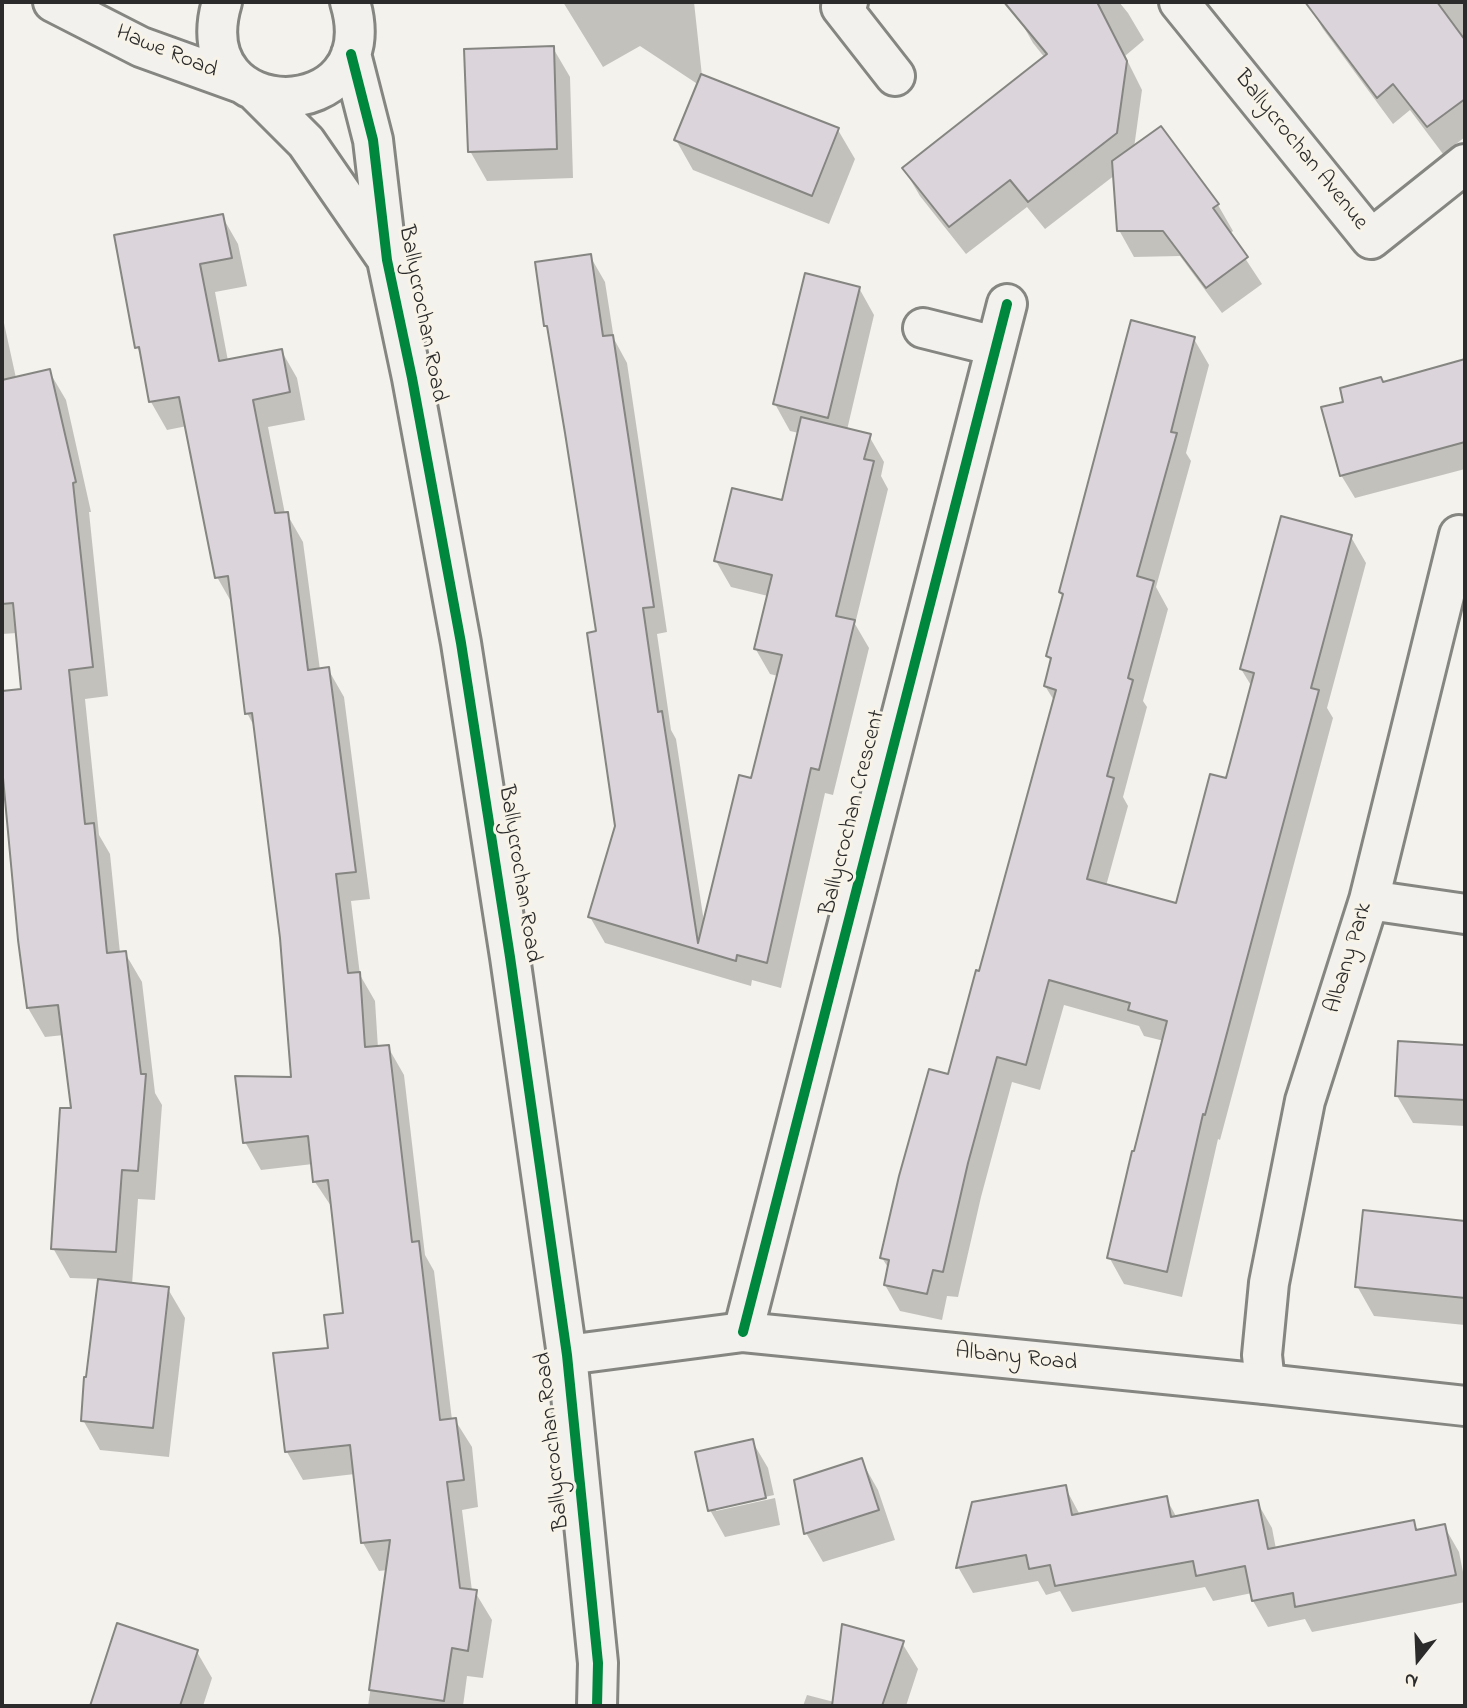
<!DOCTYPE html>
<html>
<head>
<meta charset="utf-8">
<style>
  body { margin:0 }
  #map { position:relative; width:1467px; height:1708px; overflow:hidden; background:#f4f2ec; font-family:"Indie Flower",sans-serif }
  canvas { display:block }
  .frame { position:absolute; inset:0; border:4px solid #2b2b2b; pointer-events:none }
  .north { position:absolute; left:1383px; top:1624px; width:70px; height:70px; -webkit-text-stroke:5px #f7f3e8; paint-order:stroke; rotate:198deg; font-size:19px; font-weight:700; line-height:28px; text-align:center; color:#2b2b2b }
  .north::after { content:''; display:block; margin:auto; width:24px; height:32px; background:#2b2b2b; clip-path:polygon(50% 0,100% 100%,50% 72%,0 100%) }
</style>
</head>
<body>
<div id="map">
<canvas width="1467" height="1708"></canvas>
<div class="frame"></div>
<div class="north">N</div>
</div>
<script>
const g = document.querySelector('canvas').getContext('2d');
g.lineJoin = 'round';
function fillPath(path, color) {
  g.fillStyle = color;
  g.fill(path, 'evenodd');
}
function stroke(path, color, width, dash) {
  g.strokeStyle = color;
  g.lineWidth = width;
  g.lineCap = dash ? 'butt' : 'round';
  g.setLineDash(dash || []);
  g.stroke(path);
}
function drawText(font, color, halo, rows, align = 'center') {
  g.font = font + ' "Indie Flower",sans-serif';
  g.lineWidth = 6;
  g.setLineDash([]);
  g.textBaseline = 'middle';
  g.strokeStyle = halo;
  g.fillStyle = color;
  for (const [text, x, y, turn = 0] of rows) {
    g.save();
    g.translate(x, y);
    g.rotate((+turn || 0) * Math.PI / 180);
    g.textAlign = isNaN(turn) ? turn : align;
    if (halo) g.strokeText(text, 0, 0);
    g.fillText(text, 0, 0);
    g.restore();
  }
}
fillPath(new Path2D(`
  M563,2H694L702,76L838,130L855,159L829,224L693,170L676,140L699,85L640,46L603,67Z
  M1035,2H1119L1128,13L1144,40L1125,56L1142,90L1134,148L1218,205L1233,231L1229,234L1262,284L1222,313L1180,256L1134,257L1119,230L1115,175L1045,229L1027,207L966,254L920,196L904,169L1045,58L1033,43L1017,15Z
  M1307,2H1465V137L1443,154L1410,110L1393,124L1323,29Z
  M553,48L570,77L573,178L487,181L470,151Z
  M222,216L238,244L247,286L215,292L228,361L281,350L297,378L305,420L268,427L285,514H287L303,542L320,670L328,669L344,697L370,899L351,901L360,975L375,1001L378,1048L388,1047L404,1075L425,1255L434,1271L452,1420H455L472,1447L478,1507L462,1510L472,1591L475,1592L492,1620L483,1678L467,1676L463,1706H368L388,1570L379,1571L363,1543L355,1474L303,1480L287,1452L345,1315L333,1209L315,1182L313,1164L261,1170L245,1142L293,1078L281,938L255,728L247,713L233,605L217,577L187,426L167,430L151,402L143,358L137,347Z
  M590,256L605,282L614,339L627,363L667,632L657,634L671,730L676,739L704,922L753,780L778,676L770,674L755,648L768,596L731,587L716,561L783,502L799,433L790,431L775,404L859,288L874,315L847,430L869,436L884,462L881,476L888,489L855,624L869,648L833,795L825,793L781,988L752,980L751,986L605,943L590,917L617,826L598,633L550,333L546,326Z
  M2,314L16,378L49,371L66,400L91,512H89L108,696L85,699L99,835L110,854L120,953H125L142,982L155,1093L162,1105L155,1200L138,1199L132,1285L168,1289L185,1318L169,1457L100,1450L83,1420L100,1279L70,1278L53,1248L73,1110L64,1035L45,1037L28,1008L19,940L2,752V693L23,691L17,633L2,634Z
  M1194,339L1209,365L1186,453L1191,461L1156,587L1168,609L1143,701L1147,707L1123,797L1128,806L1106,886L1178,905L1227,780L1252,687L1241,669L1351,537L1366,563L1327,708L1333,718L1220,1140L1218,1139L1182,1297L1124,1284L1109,1257L1164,1041L1144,1036L1139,1026L1064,1005L1040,1090L1012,1082L981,1197L958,1297L947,1296L942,1320L900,1311L885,1285L889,1269L882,1258L949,1076L980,973L1055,702L1045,686L1052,663L1048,656L1064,597L1061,592Z
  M1460,362L1465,372V469L1355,498L1341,475L1345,403L1383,383Z
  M1400,1043L1465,1047V1126L1413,1123L1397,1096Z
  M1365,1212L1465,1223V1325L1374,1316L1357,1286Z
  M752,1441L768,1468L774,1495L716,1508V1511L775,1498L780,1525L725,1537L710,1510Z
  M861,1460L878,1490L895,1540L823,1562L806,1533Z
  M1065,1487L1080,1515L1166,1498L1177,1518L1257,1502L1272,1528L1276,1549L1413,1522L1418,1531L1444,1526L1459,1552L1463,1572H1465V1602L1312,1632L1305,1619L1268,1627L1253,1601L1252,1593L1213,1601L1205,1587L1072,1612L1060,1591L1046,1595L1038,1581L973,1593L958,1567Z
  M119,1625L197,1652L212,1678L203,1706H92Z
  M902,1643L918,1669L906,1706H803L807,1695L834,1702Z`), '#0003');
const building = new Path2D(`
  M1004,2H1097L1127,61L1117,133L1028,202L1010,180L949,227L902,168L1047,54Z
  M1305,2H1437L1465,40V99L1427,127L1393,84L1377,98Z
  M554,46L557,149L468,152L464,49Z
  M701,74L839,128L812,196L674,140Z
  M1161,126L1219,204L1213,208L1248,257L1206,288L1163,231H1117L1112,161Z
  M223,214L232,258L200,264L219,361L282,349L290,392L253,400L275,513L288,512L308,670L329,667L356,872L336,874L348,973L360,972L365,1047L389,1045L412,1242L419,1241L440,1420L456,1418L464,1480L447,1482L460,1588L477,1590L468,1651L452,1648L444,1701L369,1690L390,1540L361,1543L350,1445L285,1452L273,1353L328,1348L324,1315L343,1313L328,1180L313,1182L308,1136L243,1143L235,1076L291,1077L280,938L252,713L245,714L228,576L215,578L179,397L149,402L139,347L135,348L114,235Z
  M591,254L603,336L613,335L654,607L643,608L658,712L662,711L698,943L739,775L751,778L782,655L754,649L772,575L714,561L732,488L782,500L801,417L871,434L864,459L874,461L836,616L855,620L819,770L811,768L767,963L737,955L736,961L588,917L615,826L587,633L596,631L565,433L547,326H544L535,262Z
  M805,273L860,287L828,418L773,404Z
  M1131,320L1195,337L1171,432L1177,433L1137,576L1154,581L1128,678L1133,680L1107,776L1114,778L1087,879L1176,903L1210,774L1226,778L1240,726L1254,673L1240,669L1281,516L1352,535L1311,688L1319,690L1205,1115L1203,1114L1167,1272L1107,1258L1132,1151H1134L1167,1021L1128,1010L1130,1003L1049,980L1026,1065L997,1057L968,1163L943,1272L933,1270L927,1294L884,1285L889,1260L880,1258L899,1176L929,1069L948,1074L976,970L979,971L1056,690L1044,686L1051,658L1046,656L1063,594L1059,592Z
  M1465,359V442L1340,476L1321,407L1343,402L1340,388L1381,377L1383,382Z
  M50,369L76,482L73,483L93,667L69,670L85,824L94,823L107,953L126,951L141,1074H146L138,1171L122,1170L116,1252L51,1249L60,1108H71L58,1005L27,1008L18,940L2,767V691L21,689L13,603L2,604V380Z
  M1398,1041L1465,1045V1100L1395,1096Z
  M1363,1210L1465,1221V1298L1355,1287Z
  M98,1279L169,1287L153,1428L81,1421L84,1377H86Z
  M753,1439L766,1498L708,1511L695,1452Z
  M862,1458L879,1510L804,1534L794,1480Z
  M1066,1485L1072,1515L1167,1496L1171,1517L1258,1500L1268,1549L1414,1520L1416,1530L1445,1524L1456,1575L1295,1607L1293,1593L1252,1601L1245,1566L1196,1576L1193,1561L1055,1586L1050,1565L1029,1569L1026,1555L956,1568L972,1502Z
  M117,1623L198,1650L180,1706H90Z
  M842,1624L904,1641L882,1706H832Z`);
fillPath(building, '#dbd4da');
stroke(building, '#858582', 2);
const street = new Path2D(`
  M848,2L841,7L895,76
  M1179,2L1371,239L1465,164
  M923,328L995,346
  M1369,900L1465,914
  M743,1332L1007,304
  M1265,1384L1262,1355L1269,1283L1305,1101L1369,900L1459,535`);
const secondary = new Path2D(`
  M53,2L141,47L241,83
  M222,2C184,129 388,128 350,2
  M351,54L373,140L387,260L412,378L461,643L510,957L567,1355L598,1663L597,1706
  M257,93L306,142L384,255
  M567,1355L743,1332L1265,1384L1465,1406`);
stroke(street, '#858582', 44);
stroke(secondary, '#858582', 44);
stroke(street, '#f2f1ed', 38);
stroke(secondary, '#f2f1ed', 38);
stroke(new Path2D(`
  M351,54L373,140L387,260L412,378L461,643L510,957L567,1355L598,1663L597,1706
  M743,1332L1007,304`), '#00873e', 10);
drawText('23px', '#2b2b2b', '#f7f3e8', [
  ["Hawe Road",166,53,22],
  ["Ballycrochan Avenue",1300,151,51],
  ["Ballycrochan Road",421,314,79],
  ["Ballycrochan Crescent",854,813,-76],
  ["Ballycrochan Road",518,874,81],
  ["Albany Park",1350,958,-73],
  ["Albany Road",1016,1359,6],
  ["Ballycrochan Road",554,1441,-96]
]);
</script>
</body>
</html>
